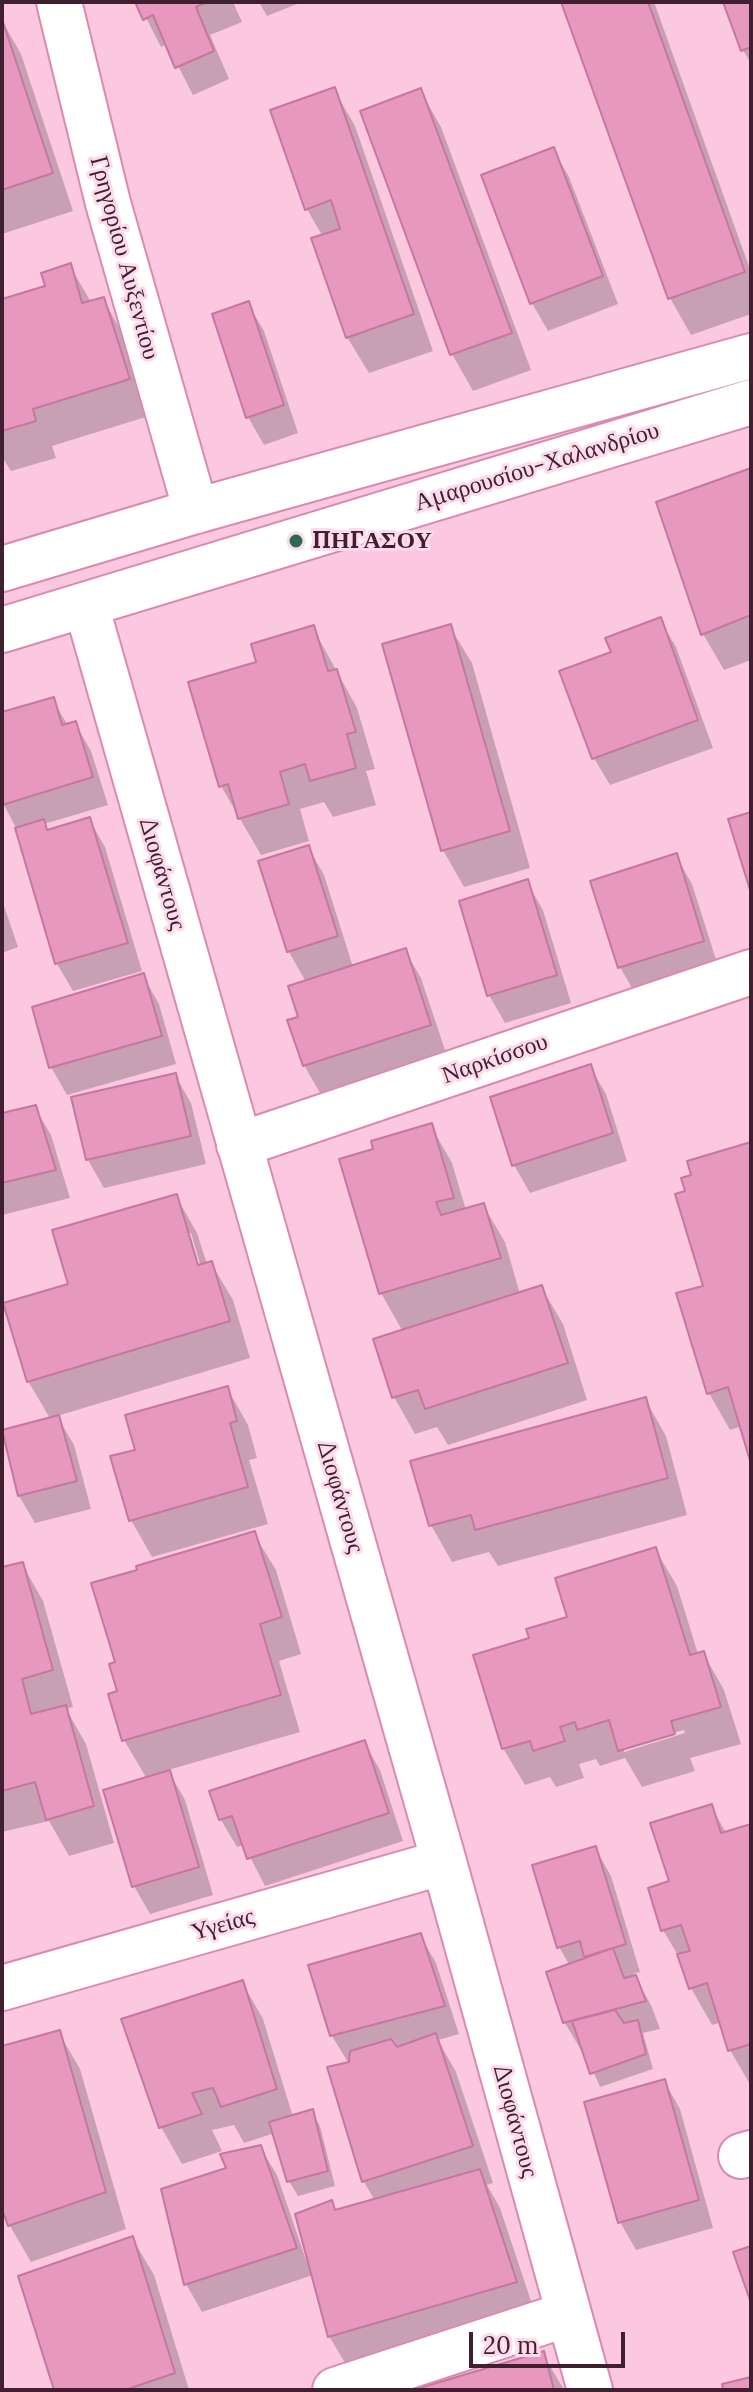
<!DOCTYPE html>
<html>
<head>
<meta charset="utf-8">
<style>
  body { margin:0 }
  #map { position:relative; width:753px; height:2392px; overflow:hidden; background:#fbc8e0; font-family:Lora,serif }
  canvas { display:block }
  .frame { position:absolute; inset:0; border:4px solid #3f1f30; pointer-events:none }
  .scale { position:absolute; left:469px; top:2332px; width:156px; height:36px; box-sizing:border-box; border:4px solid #3f1f30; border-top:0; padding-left:10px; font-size:24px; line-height:28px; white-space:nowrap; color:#3f1f30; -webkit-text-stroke:6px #fedbeb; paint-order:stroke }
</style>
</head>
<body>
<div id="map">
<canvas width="753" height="2392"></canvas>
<div class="frame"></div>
<div class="scale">20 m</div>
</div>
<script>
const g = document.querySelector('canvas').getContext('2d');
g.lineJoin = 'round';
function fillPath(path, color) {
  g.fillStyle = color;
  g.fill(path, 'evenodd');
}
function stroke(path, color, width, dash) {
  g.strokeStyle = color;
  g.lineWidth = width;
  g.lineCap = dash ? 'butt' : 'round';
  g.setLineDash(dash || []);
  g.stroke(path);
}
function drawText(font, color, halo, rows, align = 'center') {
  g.font = font + ' Lora,serif';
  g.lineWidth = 6;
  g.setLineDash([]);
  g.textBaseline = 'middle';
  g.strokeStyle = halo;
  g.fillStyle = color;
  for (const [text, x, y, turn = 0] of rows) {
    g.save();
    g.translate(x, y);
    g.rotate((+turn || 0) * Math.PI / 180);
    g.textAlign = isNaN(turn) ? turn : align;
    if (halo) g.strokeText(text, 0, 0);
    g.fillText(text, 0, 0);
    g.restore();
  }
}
fillPath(new Path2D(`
  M138,2H233L242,22L210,35L229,79L193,95L167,44L161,47Z
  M259,2H302L267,16Z
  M563,2H654L751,272V314L691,335L670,298Z
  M726,2H751V64L743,50Z
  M2,21L21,54L73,211L2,234Z
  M334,90L355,126L433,351L369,373L347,337L323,237L307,209Z
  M420,90L441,127L531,370L473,391L452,354Z
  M553,149L569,177L618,304L548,331L532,303Z
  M70,266L91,302L103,299L124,336L149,416L52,446L56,458L11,471L2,457V301L48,287Z
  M248,304L264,331L298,433L264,445L248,417Z
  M751,471V660L724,670L703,634Z
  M660,620L676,647L713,748L610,785L594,758L613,653Z
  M450,627L472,663L530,868L464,887L443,850L384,645Z
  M313,628L357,708L375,769L366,771L376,805L333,817L324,802L300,809L309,841L261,855L221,786L259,663Z
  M53,700L68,726L75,723L91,751L108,805L44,824L48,831L89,819L105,847L142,971L73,991L57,964L16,828L2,801V714Z
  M308,847L324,875L353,967L405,951L421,978L446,1053L320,1093L304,1065L300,1018L306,982L289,952L260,863Z
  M676,856L692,884L719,969L636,995L620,967L593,882Z
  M527,882L543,910L571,1003L505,1023L489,995Z
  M2,900L18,947L2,953Z
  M143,976L159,1004L176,1064L67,1095L51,1067Z
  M590,1067L606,1094L627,1161L530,1193L514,1165Z
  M175,1075L191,1103L206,1164L104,1188L88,1160L74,1099Z
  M35,1108L51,1135L70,1198L2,1215V1115Z
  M431,1126L452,1163L466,1210L483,1205L505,1242L520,1294L541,1287L563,1324L587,1400L448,1445L437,1427L415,1434L394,1397L403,1332L381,1293L342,1160L376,1150Z
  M751,1144V1457L742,1426L730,1430L709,1393L706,1287L688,1192Z
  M176,1196L197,1233L207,1264L211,1263L233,1300L250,1358L57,1416L74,1445L91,1509L35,1523L19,1496L2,1432L51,1420L28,1381L71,1285ZM187,1233H191L203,1274L199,1275Z
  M227,1388L248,1425L257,1458L249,1460L268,1524L152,1557L131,1520L137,1451Z
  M645,1399L666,1436L687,1515L498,1566L489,1552L452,1562L431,1525Z
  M254,1534L276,1570L301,1654L279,1661L300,1732L168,1770L185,1800L213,1895L150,1914L134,1886L147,1779L124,1740L117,1663Z
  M655,1549L677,1586L698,1654L703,1653L724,1690L741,1744L690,1758L695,1771L642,1787L625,1758L600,1766L596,1759L579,1764L584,1778L556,1787L550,1777L525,1785L503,1748L531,1639L570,1618ZM684,1730L685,1733L624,1752V1747Z
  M22,1564L43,1601L73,1707L66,1709L86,1744L114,1843L69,1856L49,1821L2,1832V1569Z
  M364,1742L380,1770L403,1841L265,1886L244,1845L237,1847L221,1820L212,1792Z
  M711,1806L726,1833L751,1826V2086L730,2050L722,2022L712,2025L691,1988L683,1964L663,1930L671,1882Z
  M595,1848L611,1876L640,1972L633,1974L651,2005L660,2029L643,2033L653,2069L600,2087L584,2050H581L565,2023L548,1973L570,1966L559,1947Z
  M420,1935L436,1963L459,2034L438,2040L456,2072L493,2183L487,2185L500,2208L537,2319L351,2373L329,2336L313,2275L202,2312L186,2284L163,2190L228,2169L260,2147L277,2175L306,2260L309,2259L331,2202L337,2211L375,2201L364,2182L329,2069L349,2064L332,2036L311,1966Z
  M242,1982L263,2019L293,2117L312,2112L320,2126L335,2186L298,2196L289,2181L275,2133L244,2143L234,2125L212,2130L222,2151L182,2164L161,2127Z
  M59,2033L80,2069L126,2229L31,2262L10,2226L2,2202V2048Z
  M664,2081L680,2109L713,2228L636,2250L620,2222Z
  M132,2238L154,2275L189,2390H56Z
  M543,2354L564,2390H420Z`), '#0003');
const building = new Path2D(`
  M135,2H207L196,7L214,51L175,68L153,15L143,20Z
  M561,2H648L745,272L668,299Z
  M723,2H751V47L741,51Z
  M2,19L53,173L2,190Z
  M335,87L414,314L346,338L311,238L340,229L331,200L305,210L270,110Z
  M421,88L512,333L450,355L360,111Z
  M554,147L603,276L530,304L481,175Z
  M71,263L82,303L104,297L130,379L33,409L36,421L2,431V299L45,286L41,273Z
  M249,301L284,405L246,418L212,314Z
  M751,468V615L701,635L656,502Z
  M661,617L698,720L592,759L559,671L611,652L605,638Z
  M451,624L510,831L441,851L382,644Z
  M314,625L328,671L337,669L356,732L347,734L356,768L310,781L305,764L280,772L289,804L238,819L228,784L219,787L188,682L256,662L251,644Z
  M54,697L62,725L76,721L93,777L2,805V712Z
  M751,812V893L728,819Z
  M90,817L128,943L55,964L15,828L44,819L47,830Z
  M309,845L338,936L287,952L258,861Z
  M677,853L704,941L618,968L590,881Z
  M528,879L557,975L487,996L459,901Z
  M406,948L431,1025L303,1066L287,1020L298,1017L288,986Z
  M144,973L162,1036L49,1068L32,1007Z
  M591,1064L613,1133L512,1166L490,1097Z
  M176,1073L191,1136L86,1160L71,1097Z
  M36,1105L56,1170L2,1183V1113Z
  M432,1123L454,1198L436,1202L441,1215L484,1203L501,1258L379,1294L339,1159L373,1149L371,1141Z
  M751,1142V1464L728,1387L707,1394L676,1293L703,1286L675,1194L685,1191L681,1178L691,1175L687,1161Z
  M177,1194L198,1265L212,1261L230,1321L27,1382L3,1303L68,1284L52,1230Z
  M542,1285L568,1363L425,1409L418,1390L392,1398L373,1339Z
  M228,1386L237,1421L230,1423L248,1487L129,1521L110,1456L135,1450L125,1415Z
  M646,1397L668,1478L475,1530L471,1515L429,1526L410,1461Z
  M59,1415L77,1481L18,1496L2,1430Z
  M255,1531L282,1617L260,1624L281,1695L122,1741L108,1694L117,1691L109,1664L115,1662L91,1583L137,1570L136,1566Z
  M656,1547L690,1655L704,1651L721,1707L671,1721L675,1734L618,1751L609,1720L577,1730L575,1722L560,1727L565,1741L533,1751L530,1741L502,1749L473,1655L529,1638L526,1629L567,1617L555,1578Z
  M23,1562L53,1670L22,1679L31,1714L66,1705L94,1806L46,1820L35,1782L2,1791V1567Z
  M365,1740L389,1813L247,1859L232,1816L219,1820L209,1791Z
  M170,1770L199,1867L132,1887L103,1790Z
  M712,1804L721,1833L751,1824V2044L728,2051L707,1983L689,1989L677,1954L690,1951L681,1925L661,1931L648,1888L669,1881L650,1823Z
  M596,1846L626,1944L584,1957L580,1941L557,1948L532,1865Z
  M421,1933L445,2006L330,2036L308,1965Z
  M613,1948L624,1978L636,1975L646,2001L563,2023L546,1972Z
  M243,1980L277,2089L221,2107L213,2088L192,2093L202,2114L159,2128L121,2019Z
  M615,2010L624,2023L638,2020L646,2054L590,2074L572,2021Z
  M60,2030L106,2192L8,2226L2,2209V2046Z
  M436,2033L473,2146L362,2182L327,2067L349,2062L350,2051L391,2039L397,2047Z
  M665,2079L699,2200L618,2223L584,2102Z
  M313,2109L328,2171L287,2182L269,2122Z
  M261,2145L297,2248L184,2285L161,2189L226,2168L220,2154Z
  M480,2169L517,2282L328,2337L295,2214L332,2200L335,2210Z
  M133,2236L175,2373L125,2390H54L18,2276Z
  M751,2246V2303L733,2252Z
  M544,2351L554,2390H413Z
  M751,2377V2390H723L722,2384Z`);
fillPath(building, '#e698bf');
stroke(building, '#c5779f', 2);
const street = new Path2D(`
  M59,2L108,203L196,511
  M86,605L444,1862L590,2390
  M239,1145L751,972
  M2,1988L444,1862
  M741,2156L751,2153
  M335,2390L568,2314`);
const secondary = new Path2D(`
  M2,569L196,511L751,356
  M2,630L751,402`);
stroke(street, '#da8ab2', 48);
stroke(secondary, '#da8ab2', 48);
stroke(street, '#fff', 44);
stroke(secondary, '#fff', 44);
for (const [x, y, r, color] of [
  [296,541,8,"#2d6a56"]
]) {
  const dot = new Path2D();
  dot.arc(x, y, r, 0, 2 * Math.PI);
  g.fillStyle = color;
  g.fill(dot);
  stroke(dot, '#fedbeb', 3);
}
drawText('24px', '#3f1f30', '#fedbeb', [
  ["Γρηγορίου Αυξεντίου",124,258,75],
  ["Αμαρουσίου-Χαλανδρίου",537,467,-17],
  ["Διοφάντους",162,874,74],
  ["Ναρκίσσου",495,1059,-19],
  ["Διοφάντους",340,1497,74],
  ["Υγείας",223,1925,-16],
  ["Διοφάντους",515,2121,75]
]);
drawText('bold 24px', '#3f1f30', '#fedbeb', [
  ["ΠΗΓΑΣΟΥ",312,541]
], 'left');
</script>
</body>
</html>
